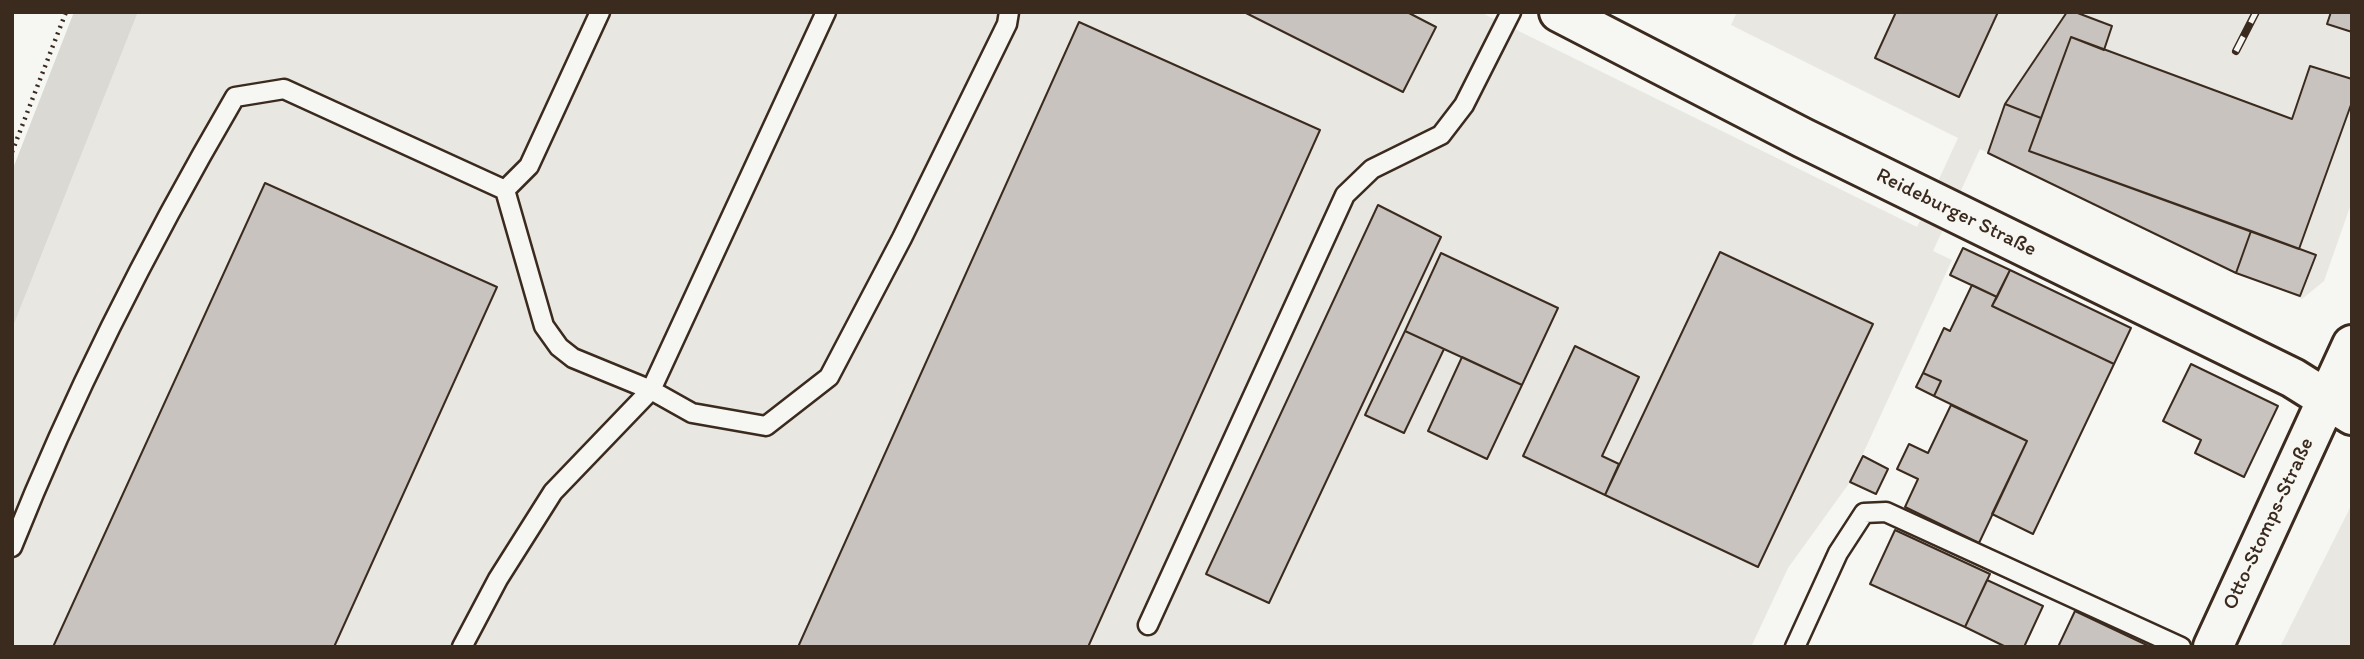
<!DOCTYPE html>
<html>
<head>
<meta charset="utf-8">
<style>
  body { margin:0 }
  #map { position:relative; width:2364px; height:659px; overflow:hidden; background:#f6f6f2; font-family:Itim,sans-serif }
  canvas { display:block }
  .frame { position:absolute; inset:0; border:14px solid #3b2a1e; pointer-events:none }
</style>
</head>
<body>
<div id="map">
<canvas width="2364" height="659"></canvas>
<div class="frame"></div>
</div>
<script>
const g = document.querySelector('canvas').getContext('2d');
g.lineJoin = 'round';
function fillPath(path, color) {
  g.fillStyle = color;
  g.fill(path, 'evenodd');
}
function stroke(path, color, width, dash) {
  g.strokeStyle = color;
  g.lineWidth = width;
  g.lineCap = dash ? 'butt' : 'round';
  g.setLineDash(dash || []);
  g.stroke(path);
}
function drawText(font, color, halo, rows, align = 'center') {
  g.font = font + ' Itim,sans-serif';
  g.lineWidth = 5;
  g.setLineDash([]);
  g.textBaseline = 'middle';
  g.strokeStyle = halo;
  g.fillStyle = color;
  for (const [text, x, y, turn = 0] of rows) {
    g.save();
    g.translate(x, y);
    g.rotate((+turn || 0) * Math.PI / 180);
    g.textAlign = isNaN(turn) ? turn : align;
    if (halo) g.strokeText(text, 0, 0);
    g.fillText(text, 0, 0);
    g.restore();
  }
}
fillPath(new Path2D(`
  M138,12H1480L1917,227L1958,138L1731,25L1737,12H2352V201L2324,281L2302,299L1980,149L1933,251L1952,260L1850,482L1788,568L1751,647H12V329Z
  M2352,504V647H2280Z`), '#e8e7e2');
fillPath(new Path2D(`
  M74,12H138L12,329V171Z`), '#dad9d3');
const building = new Path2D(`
  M1244,12H1407L1436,27L1403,92Z
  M1896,12H1998L1959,97L1875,58Z
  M2067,12H2075L2112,26L2104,50L2071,37L2041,118L2005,104Z
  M2331,12H2352V32L2327,24Z
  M1079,22L1320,130L1088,647H798Z
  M2071,37L2292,119L2310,66L2352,79V102L2299,249L2029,151Z
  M2005,104L2041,118L2029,151L2251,231L2236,273L1988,153Z
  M265,183L497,287L334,647H53Z
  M1378,205L1441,237L1269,603L1206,574Z
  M2251,231L2316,255L2300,296L2236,273Z
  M1963,248L2010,270L1997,297L1950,275Z
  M1720,252L1873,324L1758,567L1605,495Z
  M1441,253L1558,308L1522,385L1405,331Z
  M2010,270L2131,328L2114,364L1992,306Z
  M1972,285L1997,297L1992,306L2114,364L2033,534L1992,514L2027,441L1934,396L1941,381L1923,373L1944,328L1950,331Z
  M1405,331L1444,349L1404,433L1365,415Z
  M1575,346L1639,377L1602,456L1619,464L1605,495L1523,456Z
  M1462,357L1522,385L1487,459L1428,431Z
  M2191,364L2278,406L2244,477L2195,453L2201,440L2163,421Z
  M1923,373L1941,381L1934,396L1916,387Z
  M1951,405L2027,441L1979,543L1905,507L1918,479L1897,469L1909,444L1928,453Z
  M1863,456L1888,469L1876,494L1850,482Z
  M1895,530L1990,574L1965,627L1870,584Z
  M1987,580L2043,606L2024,647H2006L1965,627Z
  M2075,611L2151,647H2058Z`);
fillPath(building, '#c8c3be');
stroke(building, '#3b2a1e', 2);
const lane = new Path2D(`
  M505,190L544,326L559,347L573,358L651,390L692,413L766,426L829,377L902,238L1007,24L1009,12
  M12,547C73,394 152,239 235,97L284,89L505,190L529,166L600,12
  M1148,625L1345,195L1372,169L1441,135L1464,105L1511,12
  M462,647L498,579L553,492L651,390L826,12
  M1795,647L1838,553L1864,513L1886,512L2181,647`);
const secondary = new Path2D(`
  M1559,12L1803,138L2293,378L2352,415
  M2213,647L2352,345`);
stroke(lane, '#3b2a1e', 23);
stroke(secondary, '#3b2a1e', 44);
stroke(new Path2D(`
  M12,152L66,12`), '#3b2a1e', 4.5, [2, 5]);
stroke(lane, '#f6f6f2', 18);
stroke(secondary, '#f6f6f2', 38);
const rail = new Path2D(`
  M2236,51L2256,12`);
stroke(rail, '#3b2a1e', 8);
stroke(rail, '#f6f6f2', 5, [16]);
drawText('21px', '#3b2a1e', '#f6f6f2', [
  ["Reideburger Straße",1956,213,26],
  ["Otto-Stomps-Straße",2269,524,-65]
]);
</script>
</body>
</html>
